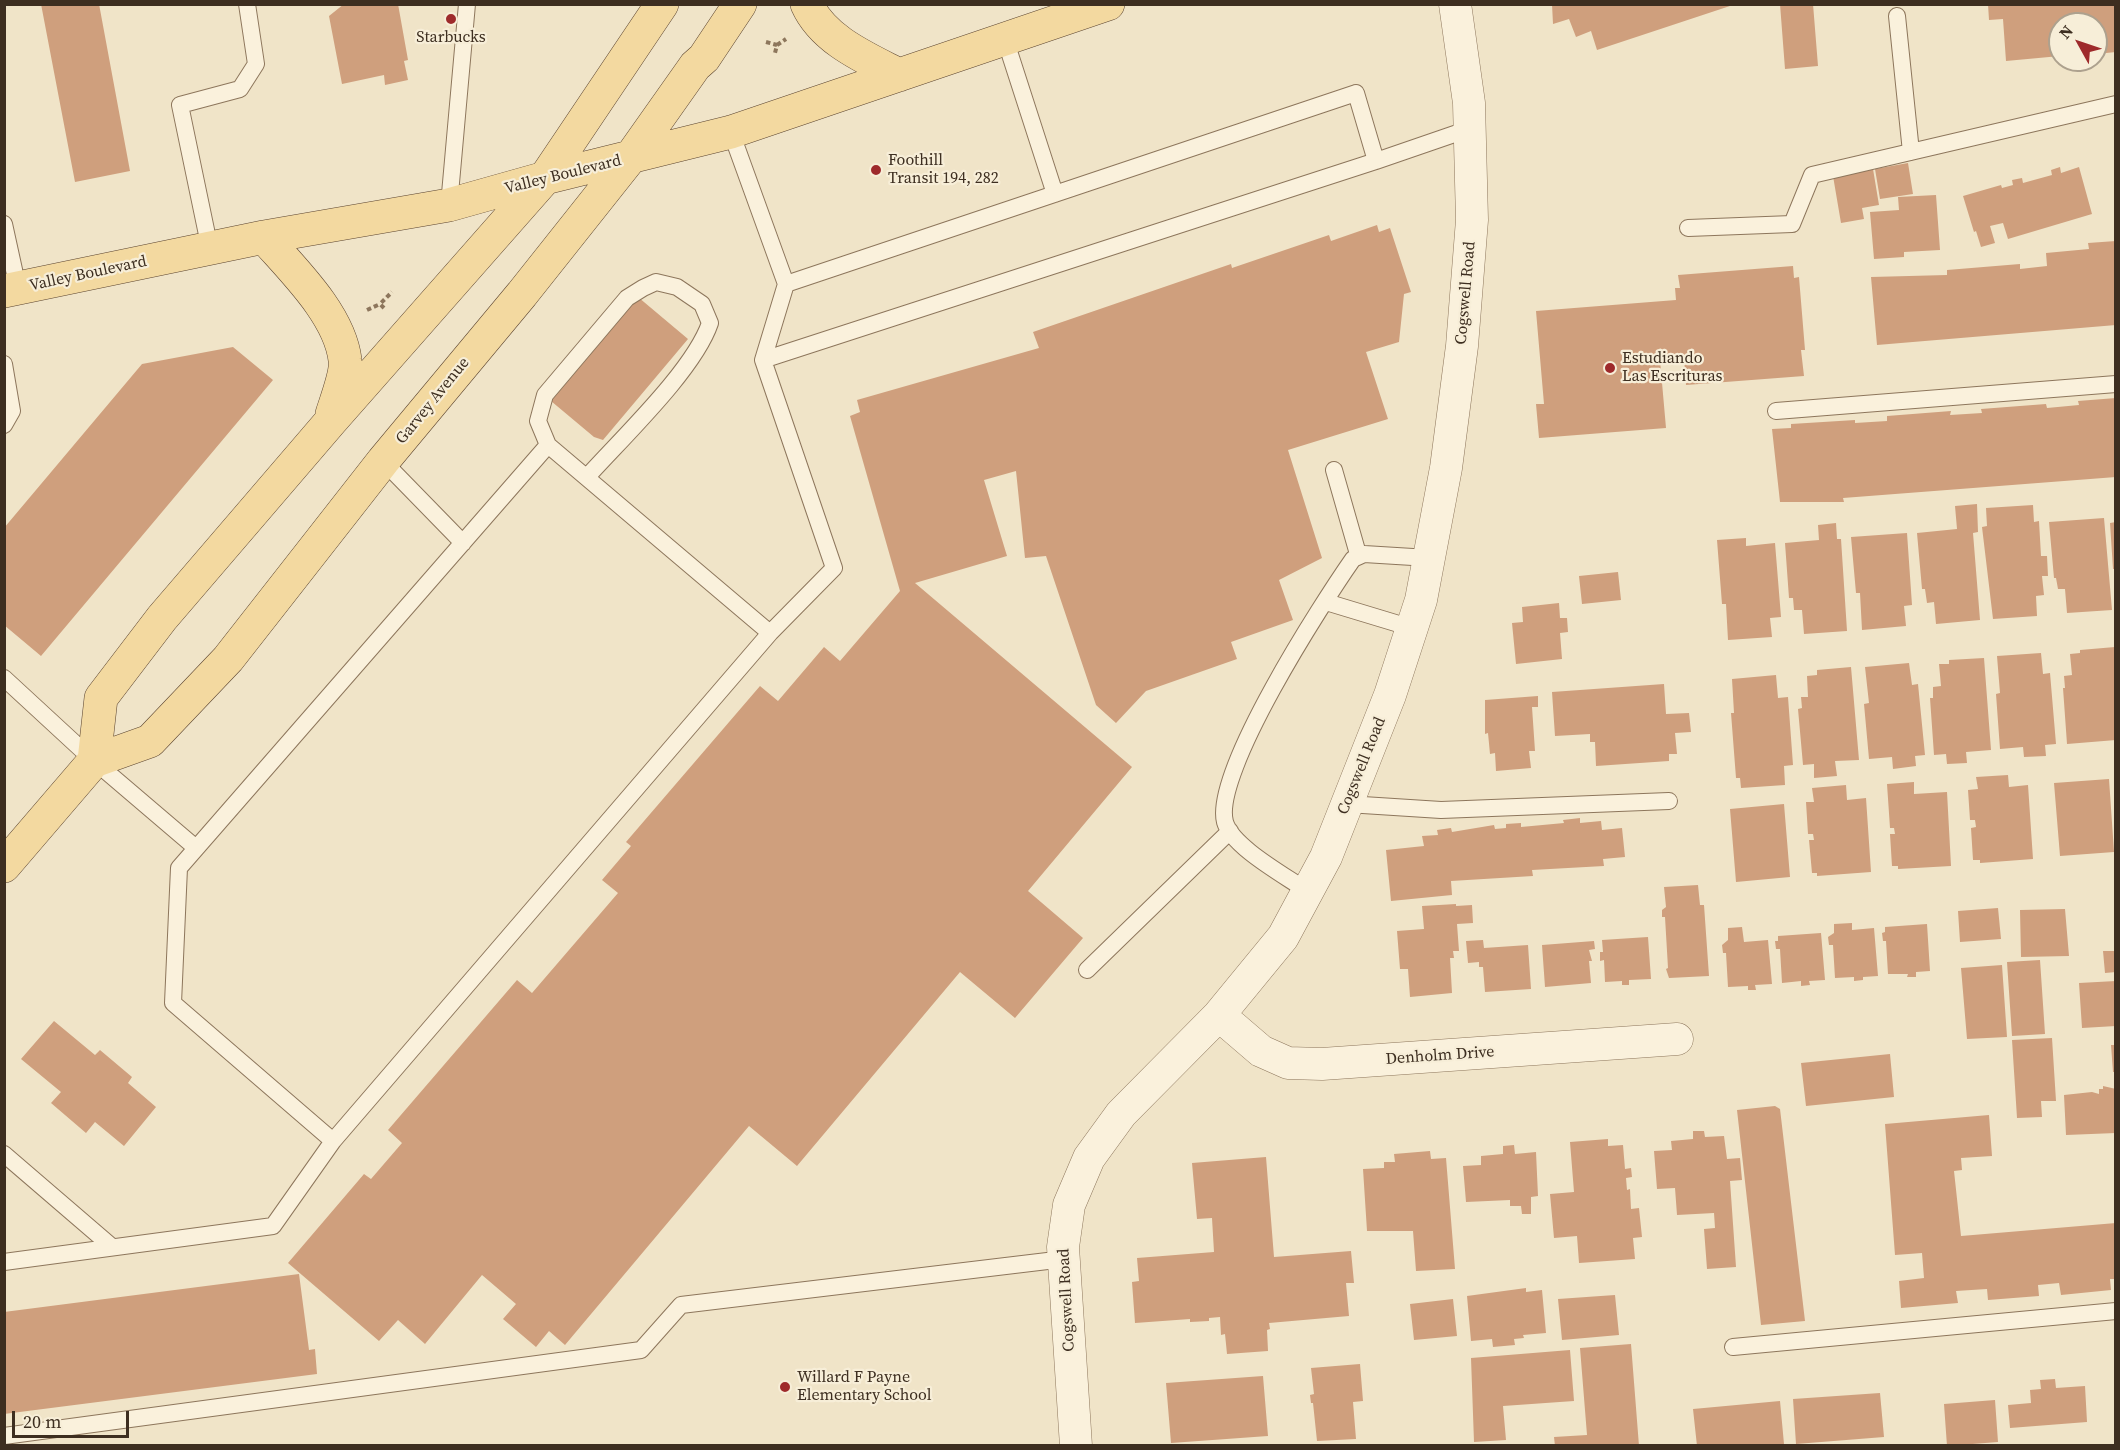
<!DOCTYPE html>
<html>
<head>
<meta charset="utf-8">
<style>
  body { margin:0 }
  #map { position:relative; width:2120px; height:1450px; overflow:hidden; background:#f0e4c8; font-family:"Source Serif 4",serif }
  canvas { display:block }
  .frame { position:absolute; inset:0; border:6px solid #3d2e20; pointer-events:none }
  .north { position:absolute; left:2048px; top:12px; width:60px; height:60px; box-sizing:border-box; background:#f7eed8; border:2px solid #ada18e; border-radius:50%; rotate:310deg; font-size:16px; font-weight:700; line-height:24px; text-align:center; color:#3d2e20 }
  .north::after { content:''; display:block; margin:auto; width:21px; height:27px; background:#9e2a2b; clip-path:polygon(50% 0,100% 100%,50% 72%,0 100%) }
  .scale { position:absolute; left:12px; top:1411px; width:117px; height:27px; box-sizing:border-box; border:3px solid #3d2e20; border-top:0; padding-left:8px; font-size:18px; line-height:21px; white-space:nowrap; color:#3d2e20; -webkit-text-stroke:4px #f7eed8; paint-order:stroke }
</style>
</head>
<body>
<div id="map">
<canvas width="2120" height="1450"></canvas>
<div class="frame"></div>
<div class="north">N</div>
<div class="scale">20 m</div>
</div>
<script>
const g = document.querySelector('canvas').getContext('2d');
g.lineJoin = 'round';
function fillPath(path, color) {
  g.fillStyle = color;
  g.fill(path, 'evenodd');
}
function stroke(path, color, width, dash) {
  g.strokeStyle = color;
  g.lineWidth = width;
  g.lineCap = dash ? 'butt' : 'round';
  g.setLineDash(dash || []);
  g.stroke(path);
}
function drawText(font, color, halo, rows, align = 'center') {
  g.font = font + ' "Source Serif 4",serif';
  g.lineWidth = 4.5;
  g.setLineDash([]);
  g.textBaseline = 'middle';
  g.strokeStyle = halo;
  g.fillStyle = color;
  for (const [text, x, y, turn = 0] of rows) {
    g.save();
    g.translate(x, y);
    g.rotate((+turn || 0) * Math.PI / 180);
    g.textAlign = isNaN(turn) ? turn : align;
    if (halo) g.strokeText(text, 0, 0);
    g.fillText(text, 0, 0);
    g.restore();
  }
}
fillPath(new Path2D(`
  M41,4H99L130,171L75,182Z
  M344,4H398L408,60L404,61L408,80L385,85L384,75L342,84L329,16Z
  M1552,4H1733V5L1597,50L1591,31L1576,37L1569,19L1553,24Z
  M1780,4H1813L1818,66L1785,69Z
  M1988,4H2116V52L2096,54V24H2060V56L2006,61L2003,19L1989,20Z
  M1908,163L1913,194L1880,199L1875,169Z
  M2060,167L2061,173L2079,167L2092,214L2008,239L2003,223L1990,226L1995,243L1981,247L1976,231L1974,232L1963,196L2001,185L2002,188L2013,185L2012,180L2022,178L2023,183L2052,175L2051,170Z
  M1873,169L1879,205L1862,208L1864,219L1841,223L1833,176Z
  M1936,195L1940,250L1904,252V257L1874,259L1870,212L1899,210L1898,197Z
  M1377,225L1379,232L1390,228L1411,292L1404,294L1399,342L1366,352L1388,419L1288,450L1322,558L1279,580L1293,620L1231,642L1237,659L1146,691L1116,723L1096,705L1046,556L1025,558L1016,471L984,480L1007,556L915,583L1132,767L1028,891L1083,938L1015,1018L960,972L797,1166L749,1126L565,1345L549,1331L536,1347L503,1319L516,1304L482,1275L425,1344L398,1320L379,1341L288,1263L364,1174L371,1179L402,1143L388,1130L517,980L532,993L618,893L602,880L631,846L626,842L760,686L778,701L824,647L840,661L900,591L850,416L860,412L857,400L1039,348L1033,332L1231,264L1232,268L1329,235L1331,241Z
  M2116,241V325L1877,345L1871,277L1947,275V270L2020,264V269L2047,266L2046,253L2089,249L2088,243Z
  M1793,266L1794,278L1799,277L1805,350H1801L1804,376L1686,385L1684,359L1660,360L1666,428L1539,438L1536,404H1544L1536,311L1676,300L1675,288H1680L1678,275Z
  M638,297L688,339L603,440L594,437L551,401Z
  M233,347L273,380L41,656L4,625V528L142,364Z
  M2116,398V477L1843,498L1844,502H1780L1772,429L1791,428V424L1855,420V423L1887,421V416L1951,411L1950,415L1982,413L1981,409L2046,404L2047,408L2079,405L2078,401Z
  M1977,504L1978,532L1973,533L1980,620L1936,624L1934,602L1927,603L1925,589H1922L1917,533L1957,529L1955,506Z
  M2033,505L2034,522L2039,521L2041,556H2047L2048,576H2042L2044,595L2036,596L2037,616L1993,619L1982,527L1987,526L1986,508Z
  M2104,518L2112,610L2067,613L2065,589H2058L2056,578H2054L2049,522Z
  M2116,522V569H2113L2110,523Z
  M1836,523L1837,539H1841L1847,631L1804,634L1802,610H1794L1793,598H1789L1785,543L1819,540L1818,525Z
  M1907,533L1912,605L1904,606L1906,626L1862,630L1860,593H1856L1851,537Z
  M1746,538V546L1775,543L1781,617L1770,618L1772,637L1728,640L1726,604H1722L1717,540Z
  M1618,572L1621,600L1582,604L1579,576Z
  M1559,603L1560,618H1567L1568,632L1560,633L1562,659L1516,664L1512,623L1523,622L1522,607Z
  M2115,647L2116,740L2067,744L2063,688H2065L2064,676L2072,675L2070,654L2080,653V650Z
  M2041,653L2043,674L2050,673L2056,744L2045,745L2046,756L2024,757L2023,747L2000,749L1996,694L2000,693L1997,656Z
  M1984,658L1991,750L1966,752L1967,763L1947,764L1946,754L1934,755L1930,698H1933V687L1941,686L1939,664H1949V660Z
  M1909,663L1912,685L1918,684L1925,755L1915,756L1916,766L1893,769L1892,757L1869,759L1864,704L1869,703L1865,667Z
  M1851,667L1859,760L1835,761L1837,776L1814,778V764L1803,765L1798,709L1802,708L1801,697H1808L1807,676L1817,675V670Z
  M1776,675L1778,698L1788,697L1793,765L1784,766L1785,785L1741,788L1740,778H1736L1731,713H1734L1732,679Z
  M1664,684L1666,714L1689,713L1691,732L1675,733L1677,754H1669V761L1596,766L1595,742H1590V734L1555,736L1552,692Z
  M1538,696V707H1532L1535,751H1529L1531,768L1496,771L1495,753L1490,754L1488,733L1485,734V700Z
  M2008,775L2009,787L2028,785L2033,859L1980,863V860H1973L1971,828L1976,827L1975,820H1970L1968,790L1978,789L1976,777Z
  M2109,779L2114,852L2060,856L2054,783Z
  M1914,782V794L1947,792L1951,866L1898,869V866H1892L1890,834H1895L1894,828H1890L1887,784Z
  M1846,785L1847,800L1866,798L1871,872L1817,876V873H1812L1809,840H1814L1813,834H1808L1806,802H1814L1812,788Z
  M1784,804L1790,877L1736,882L1730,809Z
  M1580,818V823L1601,821L1602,830L1622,828L1625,857L1603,859L1604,866L1532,870L1533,876L1451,881L1452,895L1391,901L1386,850L1424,846L1422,836L1438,835L1437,830L1451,828L1452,832L1494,825L1495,829L1506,828V824L1521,823V827L1564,823L1563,820Z
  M1698,885L1700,905H1704L1709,976L1669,978L1666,969L1668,968L1665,917H1662V910L1666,907L1664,887Z
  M1456,904V906L1472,905L1473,923L1457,924L1459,951H1453L1454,958H1450L1452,993L1410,997L1408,969H1400L1397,931L1424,929L1422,906Z
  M1998,908L2001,939L1960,942L1958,911Z
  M2065,909L2069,956L2021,957L2020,910Z
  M1852,923V930L1874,928L1878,976L1863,977V980L1854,981V977L1835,978L1833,945H1829L1828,937L1834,933V924Z
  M1927,924L1930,971L1916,972V977H1907L1908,974H1888L1886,941H1883L1882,933L1885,932V927Z
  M1742,927L1744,942L1768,940L1772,984L1755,985L1756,990H1748V986L1728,987L1726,953H1723L1722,945L1728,940V928Z
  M1821,933L1825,980L1809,981L1810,985L1801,986V981L1782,983L1780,949H1776L1775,941H1778V936Z
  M1648,937L1651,979L1629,980V985H1622V981L1605,982L1604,960L1600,961V952H1603L1602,940Z
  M1483,940L1484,948L1528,945L1531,989L1485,992L1483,967H1479V962L1468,963L1466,941Z
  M1594,941L1595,949L1589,950L1592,961H1589L1591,983L1545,987L1542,945Z
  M2103,951H2116V972L2105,973Z
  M2040,960L2045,1034L2012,1036L2007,962Z
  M2002,965L2007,1037L1967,1039L1961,968Z
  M2116,981V1026L2082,1028L2079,983Z
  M54,1021L95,1055L100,1050L132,1077L128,1083L156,1107L124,1146L95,1122L86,1133L51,1103L61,1092L21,1059Z
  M2052,1038L2056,1101H2041L2042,1117L2017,1118L2012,1040Z
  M2111,1045H2116V1072H2113Z
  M1890,1054L1894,1097L1806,1106L1801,1063Z
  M2103,1086L2116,1089V1133L2066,1135L2064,1095L2092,1092L2099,1094V1089H2103Z
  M1775,1106L1780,1109L1805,1321L1761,1325L1737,1110Z
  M1989,1115L1992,1156L1961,1158L1962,1170L1954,1171L1961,1236L2116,1223V1279H2110L2111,1290L2061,1295L2059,1283L2038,1285L2039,1296L1988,1300L1987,1289L1956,1291L1958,1303L1901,1308L1899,1281L1924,1278L1922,1253L1895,1255L1885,1124Z
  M1693,1131H1704L1705,1137L1724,1136L1727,1159L1740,1158L1742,1180L1730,1181L1736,1267L1707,1269L1704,1229L1715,1228L1714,1213L1677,1215L1675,1188L1657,1189L1654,1151L1672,1150L1671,1141L1693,1139Z
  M1608,1139V1146L1623,1145L1625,1169L1631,1168L1632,1177L1626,1178L1627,1190L1630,1189L1631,1209L1639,1208L1642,1237L1633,1238L1635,1259L1579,1263L1577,1236L1554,1238L1550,1194L1574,1192L1570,1142Z
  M1514,1145L1515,1154L1536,1152L1538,1196L1531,1197V1214H1522L1521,1206H1510V1200L1466,1202L1463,1166L1481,1165V1156L1503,1154V1146Z
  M1430,1151L1431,1159L1446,1158L1455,1269L1416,1271L1413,1231H1367L1363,1169L1384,1168V1162H1395L1394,1154Z
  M1266,1157L1274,1257L1351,1251L1354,1283H1346L1349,1316L1269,1323L1270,1329L1267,1330L1268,1351L1227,1354L1225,1334L1221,1335L1220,1317L1209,1318V1321L1190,1322V1319L1135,1323L1132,1282L1139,1281L1137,1258L1214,1252L1212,1218L1197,1219L1192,1163Z
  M299,1274L309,1350L315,1349L317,1374L4,1414V1312Z
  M1526,1288V1292L1542,1290L1546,1333L1523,1335L1524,1338L1514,1339L1515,1345L1493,1347L1492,1339L1471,1341L1467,1296Z
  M1615,1295L1619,1335L1562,1340L1558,1299Z
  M1453,1299L1457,1336L1414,1340L1410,1304Z
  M1631,1344L1639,1446H1555L1554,1437L1587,1435L1580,1348Z
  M1570,1350L1574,1401L1503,1406L1506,1440L1474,1442L1471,1358Z
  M1360,1364L1363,1401L1353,1402L1356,1439L1317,1441L1313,1403H1311L1310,1395L1314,1394L1311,1368Z
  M1263,1376L1268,1436L1171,1443L1166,1383Z
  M2055,1379L2056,1388L2085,1386L2087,1422L2010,1428L2008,1405L2031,1403L2030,1390L2041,1389L2040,1380Z
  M1880,1393L1884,1437L1796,1444L1793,1399Z
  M1995,1400L1998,1442L1947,1446L1944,1404Z
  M1780,1401L1784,1444L1697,1446L1693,1409Z`), '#cf9f7d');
const lane = new Path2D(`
  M1897,16L1911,152
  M1005,39L1055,194
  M731,132L786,284L763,360
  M1376,161L1469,129
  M449,205L467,4
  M4,224L18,288
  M1688,228L1792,224L1812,175L2116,104
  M210,249L180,105L240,89L256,64L247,4
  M4,364L12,411L4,425
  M1776,411L2116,384
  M548,445L538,421L545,395L627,298L643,288L656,282L677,287L702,304L710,323C694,370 622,438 587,477
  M383,461L463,543
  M1334,470L1358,554
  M1326,602L1412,628
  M770,633L333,1141L173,1003L179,868L548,445L770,633L834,568L763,360L1376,161L1356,93L786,284
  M4,678L94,761L196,848
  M1347,804L1441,810L1669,801
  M1307,891C1286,876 1232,847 1225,822C1212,773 1323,602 1353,559L1364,554L1429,558
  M1087,970L1230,831
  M4,1154L111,1246
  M4,1262L273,1226L333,1141
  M1733,1347L2116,1311
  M4,1436L641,1350L681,1305L1064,1259`);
const street = new Path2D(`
  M1219,1015L1261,1051L1288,1063L1322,1064L1677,1039
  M1076,1446L1063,1247L1069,1205L1089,1158L1121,1114L1219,1015L1283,937L1326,857L1390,695L1421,600L1446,468L1462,346L1472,220L1469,103L1455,4`);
const primary = new Path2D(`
  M807,4C823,40 866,58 899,75
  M264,237C293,270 340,315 345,360C347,373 336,401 332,414
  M4,291L264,237L449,205L545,178L731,132L1108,4
  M94,761L101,698L162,618L331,421L545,178L662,4
  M4,866L94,761L150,741L228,659L383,461L522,294L630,158L695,66L704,58L740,4`);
stroke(lane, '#8d765c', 18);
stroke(street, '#8d765c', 33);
stroke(primary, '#5b4430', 34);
stroke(new Path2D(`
  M766,42L777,45L775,53
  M777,45L786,39
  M384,308L380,304L392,292
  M367,310L380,304`), '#8d765c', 4, [4.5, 3]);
stroke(lane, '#faf1dc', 16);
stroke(street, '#faf1dc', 32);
stroke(primary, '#f3d9a0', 33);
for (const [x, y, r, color] of [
  [451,19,6,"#9e2a2b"],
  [876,170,6,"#9e2a2b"],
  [1610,368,6,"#9e2a2b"],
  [785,1387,6,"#9e2a2b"]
]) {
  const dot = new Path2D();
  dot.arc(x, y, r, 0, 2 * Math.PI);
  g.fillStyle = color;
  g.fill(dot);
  stroke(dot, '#f7eed8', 2);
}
drawText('16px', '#3d2e20', '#f7eed8', [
  ["Starbucks",451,38,"center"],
  ["Foothill",888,161],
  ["Transit 194, 282",888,179],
  ["Estudiando",1622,359],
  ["Las Escrituras",1622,377],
  ["Willard F Payne",797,1378],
  ["Elementary School",797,1396]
], 'left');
drawText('16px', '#3d2e20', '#f7eed8', [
  ["Valley Boulevard",563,175,-14],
  ["Valley Boulevard",88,274,-12],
  ["Cogswell Road",1466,293,-85],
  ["Garvey Avenue",433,401,-51],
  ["Cogswell Road",1362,766,-68],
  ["Denholm Drive",1440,1056,-4],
  ["Cogswell Road",1067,1300,-93]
]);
</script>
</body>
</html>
